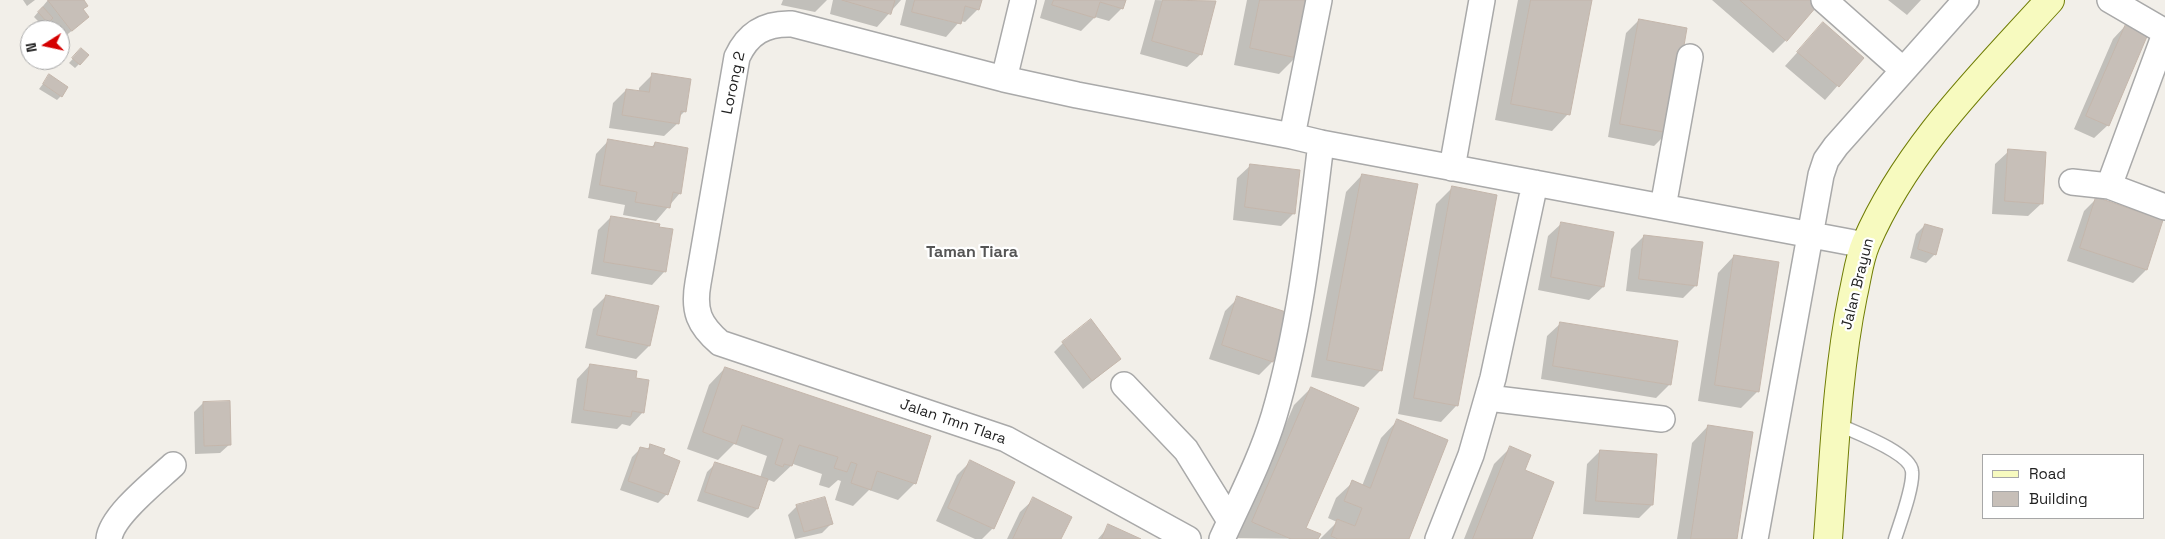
<!DOCTYPE html>
<html>
<head>
<meta charset="utf-8">
<style>
  body { margin:0 }
  #map { position:relative; width:2165px; height:539px; overflow:hidden; background:#f2efe9; font-family:"Space Grotesk",sans-serif }
  canvas { display:block }
  .legend { position:absolute; left:1982px; top:454px; width:162px; height:65px; box-sizing:border-box; background:#fff; border:1px solid #a7a7a7; margin:0; padding:6px 9px; list-style:none; font-size:15px; color:#222 }
  .legend li { display:flex; align-items:center; gap:10px; height:25px }
  .legend b { width:25px; border:1px solid #a7a7a7 }
  .north { position:absolute; left:20px; top:20px; width:50px; height:50px; box-sizing:border-box; background:#fff; border:1px solid #a7a7a7; border-radius:50%; rotate:260deg; font-size:14px; font-weight:700; line-height:20px; text-align:center; color:#222 }
  .north::after { content:''; display:block; margin:auto; width:18px; height:22px; background:#d40000; clip-path:polygon(50% 0,100% 100%,50% 72%,0 100%) }
</style>
</head>
<body>
<div id="map">
<canvas width="2165" height="539"></canvas>
<ul class="legend">
<li><b style="height:6px;background:#f7fabf"></b>Road</li>
<li><b style="height:14px;background:#c7bfb8"></b>Building</li>
</ul>
<div class="north">N</div>
</div>
<script>
const g = document.querySelector('canvas').getContext('2d');
g.lineJoin = 'round';
function fillPath(path, color) {
  g.fillStyle = color;
  g.fill(path, 'evenodd');
}
function stroke(path, color, width, dash) {
  g.strokeStyle = color;
  g.lineWidth = width;
  g.lineCap = dash ? 'butt' : 'round';
  g.setLineDash(dash || []);
  g.stroke(path);
}
function drawText(font, color, halo, rows, align = 'center') {
  g.font = font + ' "Space Grotesk",sans-serif';
  g.lineWidth = 4.5;
  g.setLineDash([]);
  g.textBaseline = 'middle';
  g.strokeStyle = halo;
  g.fillStyle = color;
  for (const [text, x, y, turn = 0] of rows) {
    g.save();
    g.translate(x, y);
    g.rotate((+turn || 0) * Math.PI / 180);
    g.textAlign = isNaN(turn) ? turn : align;
    if (halo) g.strokeText(text, 0, 0);
    g.fillText(text, 0, 0);
    g.restore();
  }
}
fillPath(new Path2D(`
  M23,0H35L27,6Z
  M48,0H82L87,6L82,10L88,17L62,39L60,30H55L48,21L43,26L34,17Z
  M783,0H827L815,12L781,5Z
  M833,0H901L877,27L830,14Z
  M906,0H980L978,9L965,22L960,21L946,37L900,25Z
  M1045,0H1125L1122,8L1109,21L1095,17L1081,31L1040,18Z
  M1155,0L1215,2L1201,54L1187,67L1140,54Z
  M1247,0H1307L1295,58L1279,74L1234,65Z
  M1518,0H1590L1568,114L1552,131L1495,120Z
  M1712,0H1808L1786,40L1773,53Z
  M1888,0H1921L1907,15Z
  M1639,20L1668,132L1654,146L1608,137L1626,33Z
  M1823,24L1862,58L1825,100L1785,66Z
  M2126,25L2108,125L2094,138L2074,129L2113,39Z
  M81,50L87,56L75,68L69,63Z
  M42,60H55L43,70L38,64Z
  M653,74L685,111L678,118V123L664,136L609,128L613,103L626,90L639,92V88Z
  M49,76L61,96L57,100L39,89Z
  M609,140L651,148L655,143L680,193L656,221L623,215L625,205L588,198L596,154Z
  M2009,151L2042,203L2028,216L1992,214L1995,164Z
  M1251,165L1294,213L1281,226L1233,220L1237,178Z
  M1362,175L1381,370L1364,387L1311,377L1346,192Z
  M1452,188L1457,405L1441,422L1398,414L1436,204Z
  M2097,198L2162,220L2146,270L2133,283L2067,261L2084,211Z
  M611,217L665,271L652,285L591,274L598,230Z
  M1562,223L1613,233L1603,287L1589,300L1538,290L1548,236Z
  M1925,225L1935,254L1926,263L1910,258L1916,234Z
  M1644,236L1696,285L1683,298L1626,291L1631,249Z
  M1734,256L1758,391L1741,408L1698,401L1718,273Z
  M606,296L657,307L649,346L636,359L585,348L593,309Z
  M1238,298L1272,362L1259,375L1209,359L1225,311Z
  M1561,323L1670,384L1656,398L1541,379L1547,336Z
  M1063,343L1120,359L1083,389L1054,352Z
  M590,365L635,379L643,412L630,426L622,424L617,429L571,423L577,379Z
  M725,368L915,483L898,500L869,490L853,506L835,500L841,481L838,480L829,488L819,485L822,474L793,464L774,482L769,480L765,484L757,509L748,518L697,501L707,472L716,463L760,478L767,456L734,444L718,460L687,449L709,385Z
  M1311,388L1305,529L1317,539L1236,538L1294,405Z
  M203,403L230,444L220,453L195,454L194,412Z
  M1397,421L1407,539H1320L1337,522L1328,518L1336,498L1353,482L1362,486L1381,438Z
  M1708,426L1735,539H1677L1692,443Z
  M651,445L661,455L667,494L658,503L620,490L632,457L641,448L646,450Z
  M1510,448L1524,471L1530,539H1464L1494,464Z
  M1600,451L1652,505L1639,518L1583,514L1587,464Z
  M970,462L993,528L982,539H975L936,521L957,475Z
  M1034,499L1060,539H1007L1020,512Z
  M797,506L831,524L822,533L795,539L788,515Z
  M1109,526L1138,539H1098Z`), '#0003');
const building = new Path2D(`
  M48,0H84L88,6L83,9L89,17L72,31Z
  M842,0H895L891,14Z
  M915,0H982L979,10L965,6L961,24L912,12Z
  M1054,0H1126L1123,9L1100,2L1095,18L1052,5Z
  M1163,0L1216,1L1202,55L1152,41Z
  M1260,0H1308L1297,58L1250,48Z
  M1531,0H1592L1570,115L1511,104Z
  M1740,0H1810L1817,6L1787,41Z
  M43,7L53,18L48,23L38,12Z
  M1639,19L1687,28L1669,133L1620,124Z
  M1823,22L1864,58L1839,87L1797,52Z
  M2126,24L2148,34L2109,126L2086,116Z
  M81,48L89,55L80,65L72,58Z
  M43,60H56L48,67Z
  M652,73L691,79L686,112L681,111L679,124L622,115L626,89L649,92Z
  M49,74L68,87L62,97L43,84Z
  M608,139L654,147L655,142L688,148L681,194L673,192L670,208L635,202L637,192L600,185Z
  M2008,149L2046,152L2043,204L2005,201Z
  M1250,164L1300,170L1295,214L1245,207Z
  M1362,174L1418,184L1382,371L1327,360Z
  M1452,186L1497,195L1458,406L1414,398Z
  M2096,197L2163,220L2147,270L2080,248Z
  M611,216L660,224L659,227L673,229L666,272L604,262Z
  M1561,222L1614,232L1604,287L1551,277Z
  M1925,224L1943,229L1936,255L1918,249Z
  M1644,235L1703,242L1697,286L1639,279Z
  M1734,255L1779,262L1759,392L1715,385Z
  M606,295L659,306L650,346L597,335Z
  M1237,296L1289,313L1273,362L1222,345Z
  M1091,319L1121,359L1092,381L1062,342Z
  M1560,322L1678,341L1671,385L1553,366Z
  M590,364L637,371L636,378L649,380L644,413L632,411L631,417L584,410Z
  M725,367L931,436L916,484L877,471L871,490L851,483L857,464L851,462L847,472L834,468L838,457L799,445L792,466L784,464L783,467L775,464L783,439L742,425L736,444L703,432Z
  M1311,387L1359,408L1306,528L1321,534L1318,539H1291L1252,522Z
  M230,401L231,445L204,446L203,402Z
  M1397,419L1448,440L1409,539H1338L1331,536L1337,519L1355,526L1362,508L1344,501L1352,480L1370,488Z
  M1708,425L1753,432L1737,539H1691Z
  M650,444L665,449L663,454L680,461L668,495L628,481L640,447L649,449Z
  M1510,446L1531,455L1525,470L1554,482L1532,539H1473Z
  M1600,450L1657,454L1653,505L1596,501Z
  M970,460L1015,482L994,529L948,508Z
  M715,462L768,479L758,509L705,492Z
  M825,497L833,524L804,532L796,505Z
  M1033,497L1072,517L1061,539H1013Z
  M1108,524L1141,539H1102Z`);
fillPath(building, '#c7bfb8');
stroke(building, '#c4b6ab', 1);
const lane = new Path2D(`
  M1837,424C1854,432 1910,452 1912,471C1914,486 1900,523 1895,539`);
const street = new Path2D(`
  M1023,0L1004,79L792,24C765,23 748,33 737,57L698,283C693,311 699,325 720,343L1006,439L1188,539
  M1824,0L1903,70
  M2110,0L2165,32
  M1004,79L1077,95L1292,136L1321,143L1865,245
  M1292,136L1319,0
  M1452,168L1482,0
  M2072,182L2109,186L2165,207
  M2109,186L2165,34
  M1663,207L1690,57
  M1124,385L1186,450L1230,521
  M1488,398L1662,419
  M109,539C111,516 156,481 173,465
  M1222,539C1240,499 1261,459 1274,416C1300,328 1310,234 1321,143
  M1438,539L1471,455L1493,378L1535,183
  M1755,539L1821,175L1826,160L1836,146L1966,0`);
const secondary = new Path2D(`
  M1828,539C1834,458 1837,374 1853,295C1857,278 1859,259 1866,243C1907,148 1982,75 2050,0`);
stroke(lane, '#a9a9a9', 15);
stroke(street, '#a9a9a9', 28);
stroke(secondary, '#707d05', 30);
stroke(lane, '#fff', 12);
stroke(street, '#fff', 25);
stroke(secondary, '#f7fabf', 28);
drawText('15px', '#222', '#fff', [
  ["Lorong 2",734,83,-78],
  ["Jalan Brayun",1858,284,-76],
  ["Jalan Tmn TIara",953,422,19]
]);
drawText('bold 16px', '#555', '#fff', [
  ["Taman Tiara",972,253]
]);
</script>
</body>
</html>
